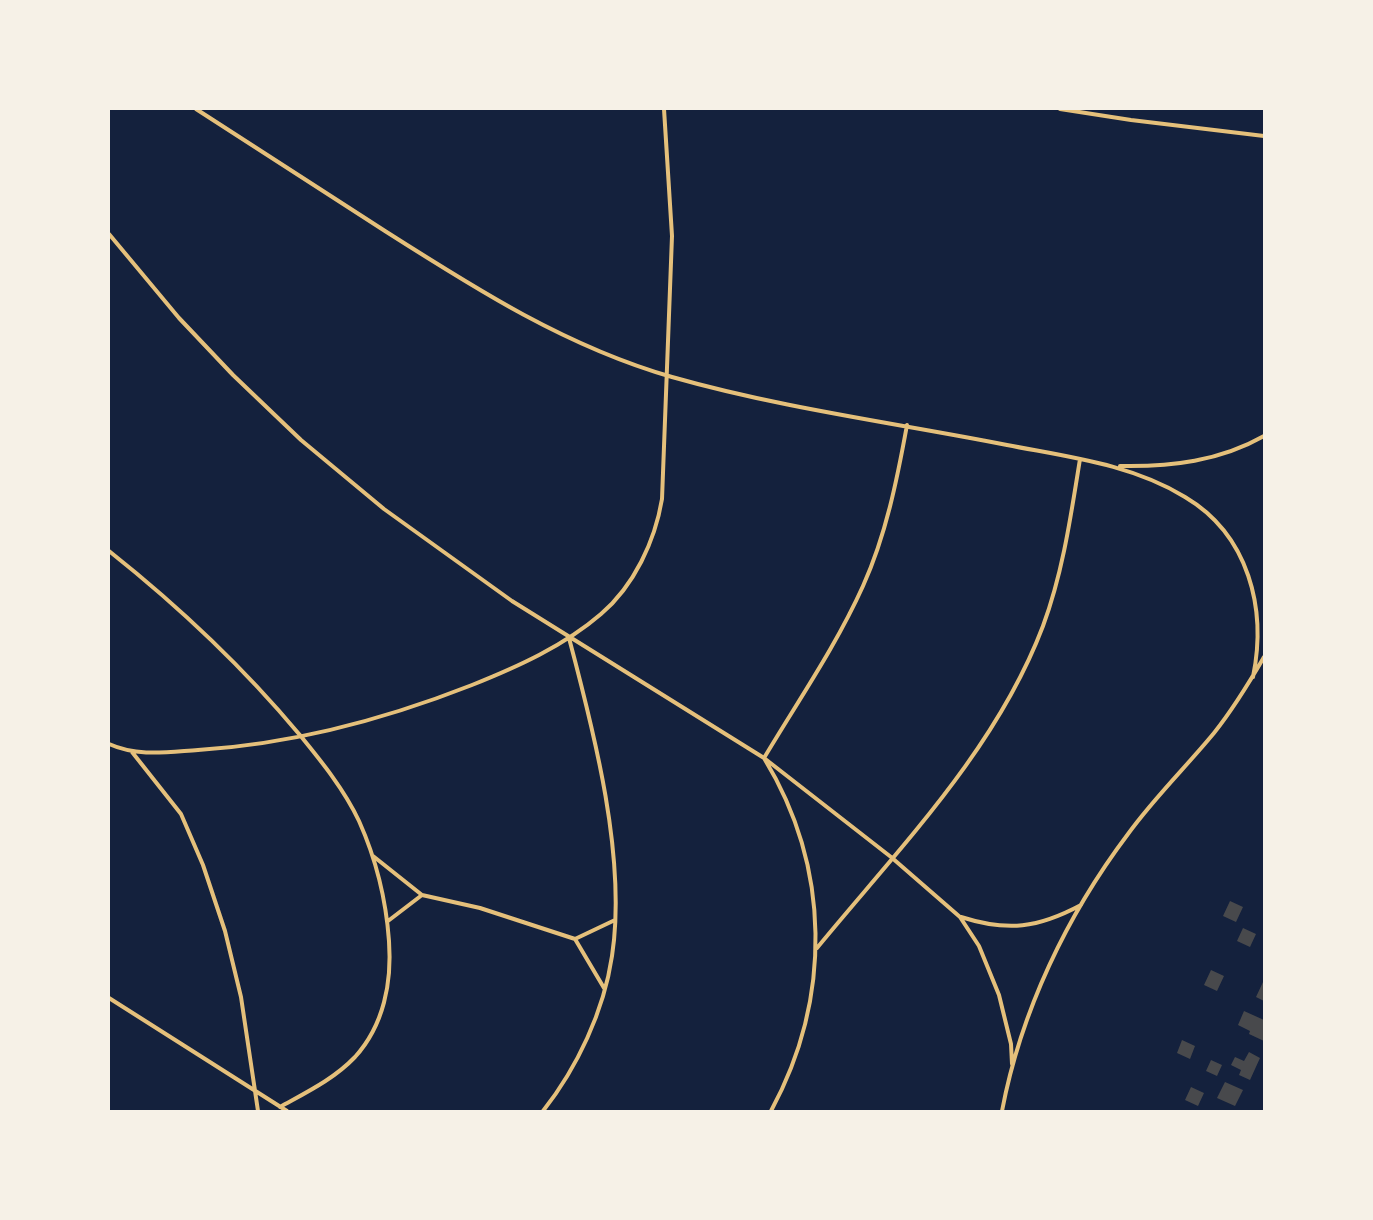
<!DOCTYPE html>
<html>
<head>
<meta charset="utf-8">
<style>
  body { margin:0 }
  #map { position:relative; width:1373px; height:1220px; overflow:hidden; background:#14213d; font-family:"PT Sans Narrow",sans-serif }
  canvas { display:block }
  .frame { position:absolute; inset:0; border:110px solid #f6f1e7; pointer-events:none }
</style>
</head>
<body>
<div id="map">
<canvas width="1373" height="1220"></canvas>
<div class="frame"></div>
</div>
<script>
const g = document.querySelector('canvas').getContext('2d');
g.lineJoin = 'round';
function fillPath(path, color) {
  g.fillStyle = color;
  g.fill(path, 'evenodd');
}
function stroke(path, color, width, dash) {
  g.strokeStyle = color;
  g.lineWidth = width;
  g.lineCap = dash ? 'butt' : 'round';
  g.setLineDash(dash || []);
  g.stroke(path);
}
fillPath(new Path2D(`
  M1230,901L1243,907L1236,922L1223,916Z
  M1243,928L1256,934L1250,947L1237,941Z
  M1211,970L1224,976L1217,991L1204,985Z
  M1263,982L1264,983V1001L1256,997Z
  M1244,1011L1264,1020V1041L1249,1034L1250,1031L1238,1025Z
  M1182,1040L1195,1046L1190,1059L1177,1053Z
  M1249,1052L1260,1058L1250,1080L1239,1075L1241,1070L1231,1065L1235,1057L1244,1061Z
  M1211,1060L1222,1065L1217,1076L1206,1071Z
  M1225,1082L1243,1090L1235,1106L1217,1098Z
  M1191,1087L1204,1093L1198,1106L1185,1100Z`), '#48494c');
stroke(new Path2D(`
  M196,109C259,149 322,190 385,231C476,289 567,347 672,377C781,408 895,423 1007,445C1068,457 1131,464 1185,497C1249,535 1267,609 1253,677
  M1060,109L1131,120L1264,136
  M109,234L179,318L233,375L301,440L384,509L512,601L764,758L891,857L960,917L979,946L999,995L1011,1044L1012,1064
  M1120,466C1171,467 1220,461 1264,436
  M109,551C177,605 243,667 299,734C321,761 344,789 359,821C376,859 386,899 389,941C392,982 384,1025 355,1057C334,1079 307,1092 280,1107
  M109,744C138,757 167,752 198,750C294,744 383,720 472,685C517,667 564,646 601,614C634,586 655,541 662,499L672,236L664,109
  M132,752L181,814L203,865L225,931L241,997L258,1111
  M373,856L422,895
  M961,917C1008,932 1038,928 1081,905
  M388,921L422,895L480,908L575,939L604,988
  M575,939L615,920
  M817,948C900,847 996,750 1043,626C1063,572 1071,515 1080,459
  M109,998L287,1111
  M543,1111C577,1068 604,1011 612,956C627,859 594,732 569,638
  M771,1111C832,998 831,868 764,758C798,701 836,646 863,586C886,535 897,480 907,425
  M1002,1111C1021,1011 1067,915 1128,834C1154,798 1186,767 1214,733C1233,709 1249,683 1264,657`), '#e5c07b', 4);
</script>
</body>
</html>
